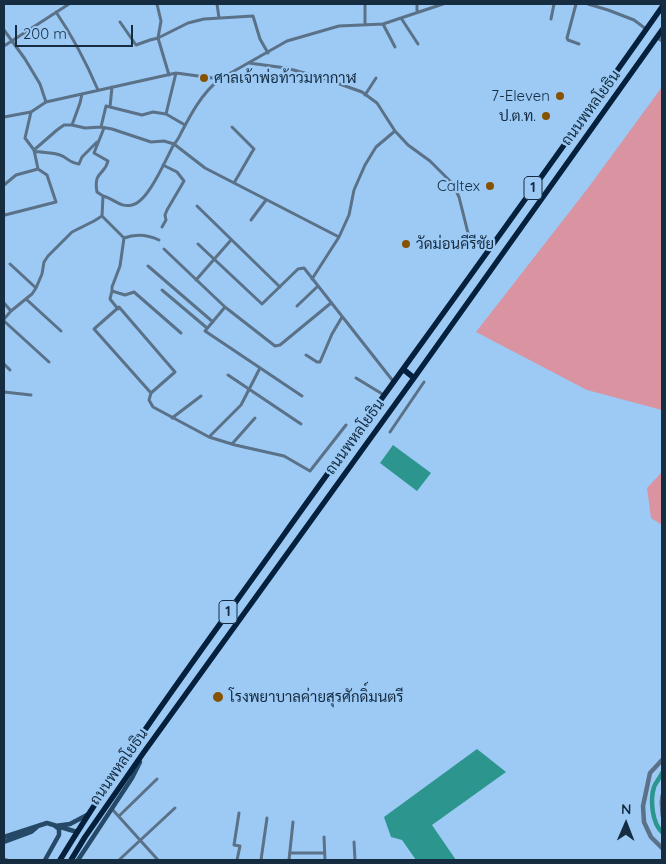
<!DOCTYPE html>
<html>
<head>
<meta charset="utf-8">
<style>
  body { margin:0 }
  #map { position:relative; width:666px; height:864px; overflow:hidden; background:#9ccaf5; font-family:Quicksand,sans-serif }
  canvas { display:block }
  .frame { position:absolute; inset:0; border:5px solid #152c41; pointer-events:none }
  .north { position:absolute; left:601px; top:799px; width:50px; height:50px; -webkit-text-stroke:4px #9ccaf5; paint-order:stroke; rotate:1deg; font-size:14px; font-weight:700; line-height:20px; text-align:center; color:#152c41 }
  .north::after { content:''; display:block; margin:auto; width:18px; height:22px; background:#152c41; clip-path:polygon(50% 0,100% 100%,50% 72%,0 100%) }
  .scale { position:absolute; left:15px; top:25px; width:118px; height:22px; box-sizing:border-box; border:2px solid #152c41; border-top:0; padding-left:6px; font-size:15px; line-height:18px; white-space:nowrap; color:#152c41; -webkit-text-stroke:4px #9ccaf5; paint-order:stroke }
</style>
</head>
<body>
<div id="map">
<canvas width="666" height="864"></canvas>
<div class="frame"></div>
<div class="north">N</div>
<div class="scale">200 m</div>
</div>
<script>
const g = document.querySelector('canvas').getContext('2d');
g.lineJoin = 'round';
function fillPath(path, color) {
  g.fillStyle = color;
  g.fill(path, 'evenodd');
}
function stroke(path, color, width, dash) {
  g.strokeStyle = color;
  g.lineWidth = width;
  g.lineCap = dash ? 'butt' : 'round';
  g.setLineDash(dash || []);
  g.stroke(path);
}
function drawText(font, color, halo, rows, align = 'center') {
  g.font = font + ' Quicksand,Sarabun,sans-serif';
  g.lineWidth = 4.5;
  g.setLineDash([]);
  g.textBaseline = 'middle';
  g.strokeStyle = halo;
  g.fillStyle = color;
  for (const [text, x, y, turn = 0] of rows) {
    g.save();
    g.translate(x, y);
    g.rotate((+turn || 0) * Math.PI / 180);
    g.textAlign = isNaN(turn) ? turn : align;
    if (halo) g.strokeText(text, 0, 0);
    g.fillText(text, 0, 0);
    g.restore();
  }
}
fillPath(new Path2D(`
  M662,87V410L587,390L476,332L588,188Z
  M662,472V525L651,518L647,488Z`), '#da93a0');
fillPath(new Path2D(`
  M393,445L431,473L417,491L380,463Z
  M477,749L506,772L432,825L456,860H416L402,840L391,837L384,817Z`), '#2c958d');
stroke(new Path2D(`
  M662,773C660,778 656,782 654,787C650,800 652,823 662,832`), '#2c958d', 4.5);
stroke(new Path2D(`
  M157,4L161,21L158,38L169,75
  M217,4L219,18
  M576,4L567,38L568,40L579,44
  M588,4L608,10L634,20L646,29
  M56,12C73,37 86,62 98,90
  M417,12V4
  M401,18L418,44
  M551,19L554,4
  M120,22L136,45L150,40L158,38L188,23L204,19L253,16L260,39L268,53
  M383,24L395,47
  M365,25V4
  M4,30L25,59L40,84L46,102
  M4,46L69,4
  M249,63L286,68L323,78L362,92L377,103L395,131L408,145L430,161L453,184L459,197L468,233L471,238L488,250
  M112,87L110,107L142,115L153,112L166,114L176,73
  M365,95L376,78
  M166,114L185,125
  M4,117L31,112L46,102L176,73L220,79L287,41L339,26L383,24L443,4
  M72,125L80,103L82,94
  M101,127L106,106L110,107
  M232,127L254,149L252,152L234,183
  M34,150L57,130L64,125H72L85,128L101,127L112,129L151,142L164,141L174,144L205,168L339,237
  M34,151C43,153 52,152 60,155C67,157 69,163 79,164L82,157L97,142
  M4,185L16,175L38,169
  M103,196L97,192C93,171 105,175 108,161L94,153L104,128
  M197,206L280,287
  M4,214L5,215L56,202L47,175L38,169L34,150L25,138L31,112
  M102,216L124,238L120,266L112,287V291L110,299L118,309
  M251,220L266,200
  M162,227L166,220L165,215L167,210L184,181L177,172L163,165
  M124,238C135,234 148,235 159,240
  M198,244L262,304L298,269L304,268L393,381
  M164,249L225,307L275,346L280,345L331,303
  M10,264L36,288
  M148,266L213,322
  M312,279L339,237L349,215L354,190L365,165L376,147L395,131
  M196,280L231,240
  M162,290L207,328
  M112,291L125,295L134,292L181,333
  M26,299L61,331
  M4,303L11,311
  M297,306L318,286
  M225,307L205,331L302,396
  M4,319L11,311L32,294L36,288L42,274L44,262L48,256L72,232L94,221L102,216L103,196C115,199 120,208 132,205C148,202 165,161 173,146C176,142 179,138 181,133C191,114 202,93 219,80
  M4,321L49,362
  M306,355L317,362H320L332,334L342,317
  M4,364L10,370
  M228,375L301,424
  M356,378L384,395
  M4,392L31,395
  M151,393L94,329L119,307L175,372L151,393L149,400L153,407L209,437L235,445L284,456L310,471L346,425
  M172,418L201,396
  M390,432L424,382
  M209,437L241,405L260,368
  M232,444L255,418
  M662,795L661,802L662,816
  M112,809L158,860
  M119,816L157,779
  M324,837L325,860
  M354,842L355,860
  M290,853H324
  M4,859L7,860
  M119,860L175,808
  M237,860L240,846L234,845L239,813
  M261,860L267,818
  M289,860L293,822`), '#5a7187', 3);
stroke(new Path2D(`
  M657,37L662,40
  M662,760L650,773L643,806L644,822L651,837L662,848`), '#5a7187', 4.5);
stroke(new Path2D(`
  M4,837L47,823L77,832
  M4,842L31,832L37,827
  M45,860L59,835V829L55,826L70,824L87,815
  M78,860L132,778L140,762`), '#274968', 4.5);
stroke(new Path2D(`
  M403,369L414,378
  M60,860C128,748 207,643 283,536C409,360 537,185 662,7
  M71,860L85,837L144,752L414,378L662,30`), '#04203c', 5.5);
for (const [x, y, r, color] of [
  [204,78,5,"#875200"],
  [560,96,5,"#875200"],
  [546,116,5,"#875200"],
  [490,186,5,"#875200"],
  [406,244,5,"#875200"],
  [218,697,6,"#875200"]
]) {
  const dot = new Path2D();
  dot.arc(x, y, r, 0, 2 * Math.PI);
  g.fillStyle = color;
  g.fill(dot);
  stroke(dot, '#9ccaf5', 2);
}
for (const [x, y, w] of [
  [533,188,18],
  [228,612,18]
]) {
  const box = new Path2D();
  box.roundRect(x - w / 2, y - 11.5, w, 23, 4);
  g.fillStyle = '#9ccaf5';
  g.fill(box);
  stroke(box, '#152c41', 1);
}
drawText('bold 14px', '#152c41', null, [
  ["1",533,188],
  ["1",228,612]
]);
drawText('15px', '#152c41', '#9ccaf5', [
  ["ศาลเจ้าพ่อท้าวมหากาฬ",214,78],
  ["7-Eleven",550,96,"right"],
  ["ป.ต.ท.",536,116,"right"],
  ["Caltex",480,186,"right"],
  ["วัดม่อนคีรีชัย",416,244],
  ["โรงพยาบาลค่ายสุรศักดิ์มนตรี",229,697]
], 'left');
drawText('15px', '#152c41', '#9ccaf5', [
  ["ถนนพหลโยธิน",591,108,-54],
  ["ถนนพหลโยธิน",355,437,-54],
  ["ถนนพหลโยธิน",119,767,-55]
]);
</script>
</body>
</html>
